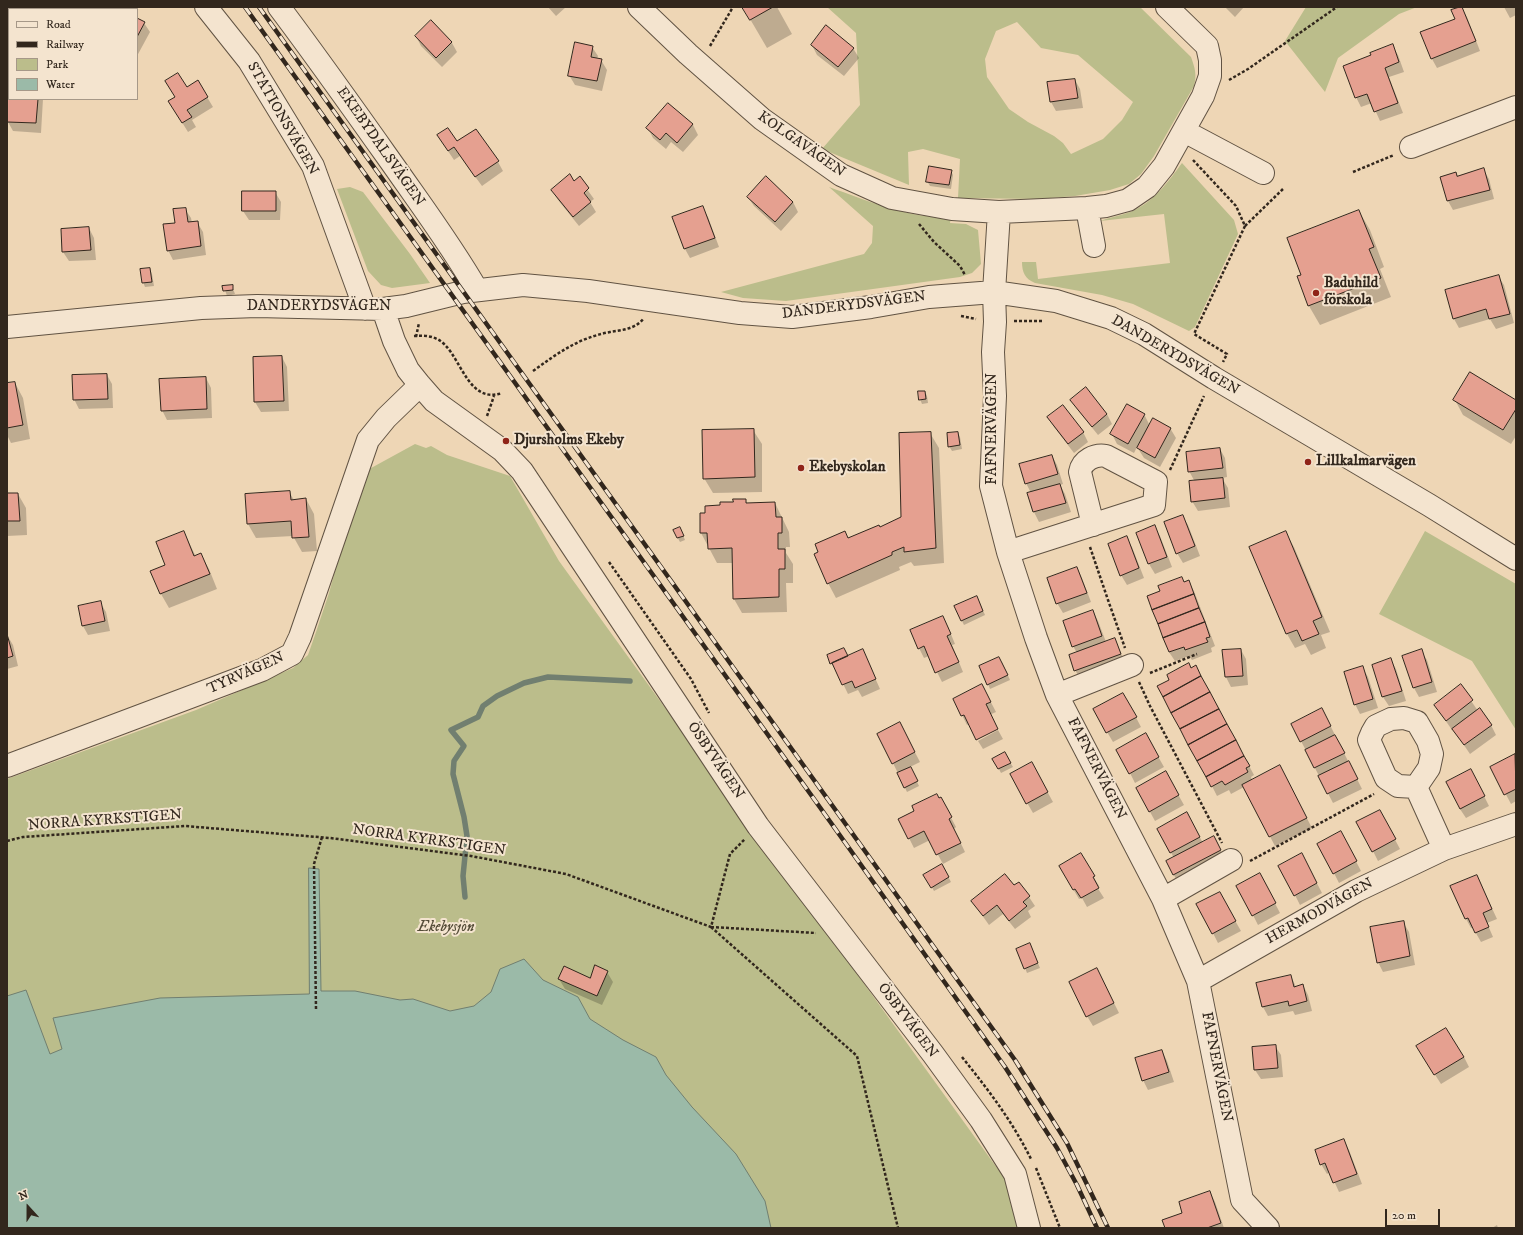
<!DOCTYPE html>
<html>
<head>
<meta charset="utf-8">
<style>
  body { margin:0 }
  #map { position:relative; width:1523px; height:1235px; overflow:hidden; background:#eed6b5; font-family:"IM FELL DW Pica",serif }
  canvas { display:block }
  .frame { position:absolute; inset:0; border:8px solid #32271d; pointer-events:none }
  .legend { position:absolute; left:8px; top:8px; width:130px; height:92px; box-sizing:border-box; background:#f4e4cf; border:1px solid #a69888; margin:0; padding:5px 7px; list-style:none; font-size:12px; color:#32271d }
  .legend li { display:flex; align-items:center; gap:8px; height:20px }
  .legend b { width:20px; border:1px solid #a69888 }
  .north { position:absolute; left:8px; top:1187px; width:40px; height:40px; -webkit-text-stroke:3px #f4e4cf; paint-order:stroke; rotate:339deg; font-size:11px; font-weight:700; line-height:16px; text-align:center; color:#32271d }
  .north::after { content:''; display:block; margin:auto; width:14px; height:18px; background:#32271d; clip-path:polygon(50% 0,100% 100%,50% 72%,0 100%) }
  .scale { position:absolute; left:1385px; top:1209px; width:55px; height:18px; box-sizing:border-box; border:2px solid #32271d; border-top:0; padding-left:5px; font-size:12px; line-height:14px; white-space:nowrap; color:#32271d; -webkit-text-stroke:3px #f4e4cf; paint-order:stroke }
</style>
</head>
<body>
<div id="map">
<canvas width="1523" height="1235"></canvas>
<div class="frame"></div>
<ul class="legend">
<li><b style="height:5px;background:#f4e4cf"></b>Road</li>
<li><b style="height:5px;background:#32271d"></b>Railway</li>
<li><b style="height:11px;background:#bbbd8b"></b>Park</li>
<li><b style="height:11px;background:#9bbaa8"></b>Water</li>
</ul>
<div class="north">N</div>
<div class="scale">20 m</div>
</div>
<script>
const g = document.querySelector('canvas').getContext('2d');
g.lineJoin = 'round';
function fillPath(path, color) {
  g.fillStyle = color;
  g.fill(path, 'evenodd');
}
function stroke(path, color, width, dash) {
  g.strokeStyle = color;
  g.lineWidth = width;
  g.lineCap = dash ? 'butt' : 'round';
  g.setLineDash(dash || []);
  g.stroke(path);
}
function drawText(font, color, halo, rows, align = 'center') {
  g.font = font + ' "IM FELL DW Pica",serif';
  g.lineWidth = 4;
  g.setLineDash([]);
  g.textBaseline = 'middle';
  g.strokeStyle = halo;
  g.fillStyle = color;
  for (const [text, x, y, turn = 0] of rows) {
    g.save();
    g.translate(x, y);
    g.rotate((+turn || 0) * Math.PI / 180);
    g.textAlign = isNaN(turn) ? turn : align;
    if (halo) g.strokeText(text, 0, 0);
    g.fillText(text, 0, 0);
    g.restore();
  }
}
fillPath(new Path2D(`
  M827,7H1140L1191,57C1195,68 1197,75 1194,86L1154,156L1141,174L1129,184L1110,190L1075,196L1038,199L958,198L960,159L923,149L908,152L909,185L822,149L860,105L856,33ZM1017,22L1041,48L1078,55L1133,102L1122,120L1103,139L1071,154L1063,143L1054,136L1028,122L1009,109L987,77L985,59L996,31Z
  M1306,7H1417L1399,14L1338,58L1325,92L1285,41Z
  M1182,163L1234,220L1238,234L1195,327L1189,331L1133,304L1102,295L1035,283C1025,279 1022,272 1022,262H1036L1038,279L1170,263L1164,214L1100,221C1110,217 1120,216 1130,212C1153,203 1168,182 1182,163Z
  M350,187L363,192L410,254L430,283L392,288L381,285L368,271L337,189Z
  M829,187C868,201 909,218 951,218L950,223L966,224L978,230L981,264L972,273L960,277L786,301L743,298L721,292L864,254L872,243L873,226Z
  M415,444L426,448L431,446L447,455L510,476L559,561L1005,1179L1017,1228H7V779L196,710L293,668L308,655L316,632L329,593L362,473Z
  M1425,531L1516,584V730L1472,661L1379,614Z`), '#bbbd8b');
const water = new Path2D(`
  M309,868L319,869L321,991H355L400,1000L413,999L450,1011L474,1006L491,992L500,969L524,959L543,980L578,997L590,1019L623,1040L656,1057L666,1075L692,1107L736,1154L765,1201L771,1228H7V996L26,990L50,1054L62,1049L53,1018L160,998L309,994Z`);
fillPath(water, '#9bbaa8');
stroke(water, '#717f70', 1);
fillPath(new Path2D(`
  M17,7H37L36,9H16Z
  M548,7H566L556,16Z
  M743,7H777L792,34L767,48Z
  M1225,7H1244L1235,17Z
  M1504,7H1516V15L1510,18Z
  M1462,8L1467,17L1480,51L1437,68L1432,59Z
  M137,19L144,23L150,32L137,56Z
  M431,21L452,43L457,52L442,67L421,46L416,36Z
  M812,45L853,48L859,58L844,76L817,55Z
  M1392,45L1398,55L1404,72L1389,77L1403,113L1380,121L1372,103L1361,107L1356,97L1372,55Z
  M592,47L598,56L597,59L601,60L607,70L602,91L575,85L569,75Z
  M1075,80L1080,89L1083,108L1056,111L1051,102Z
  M187,88L207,97L213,107L192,120L196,127L188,132L175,111Z
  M9,96V99H43L41,133L13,131L8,122Z
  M668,104L693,125L698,135L683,152L671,142L666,149L653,138L648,128Z
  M457,143L498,162L503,171L482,186L460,156L454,160L444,145Z
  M1483,169L1489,179L1494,199L1453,210L1448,201L1456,173L1458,176Z
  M951,171L953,175L951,189L930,186L927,181Z
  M579,178L594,199L590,202L596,212L579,226L558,200L552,190L574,182Z
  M766,178L793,202L798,212L781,231L754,206L748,197Z
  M275,192L281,202L280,220H249L243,211Z
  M702,207L708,217L719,247L690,258L685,249Z
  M185,209L191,218L192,223L197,222L203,232L206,255L173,260L168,250L176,223Z
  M1359,211L1370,230L1384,267L1380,269L1391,297L1320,325L1309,306L1298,277L1303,275Z
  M89,228L94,238L96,260L69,261L63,252Z
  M150,269L152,274L154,286L145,287L143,282Z
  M1498,276L1504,285L1514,323L1496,329L1490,319L1459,328L1454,319Z
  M232,286L235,294L227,296L224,287Z
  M282,357L287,367L289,411L261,412L255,402L254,358Z
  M107,375L112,384L113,408L79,409L74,399Z
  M206,378L211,388L212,418L167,420L162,410Z
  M15,383L23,398L30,439L11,443L7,435V384Z
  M1086,389L1107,414L1112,424L1098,435L1077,409L1071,400Z
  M925,392L927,396L928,403L922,404L920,399Z
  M1455,400L1516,401V436L1511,444L1463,415Z
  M1144,414L1150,426L1170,428L1176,438L1160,467L1144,458L1137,447L1134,453L1117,444L1112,434Z
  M1048,418L1083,432L1088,442L1074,453L1054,427Z
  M753,430L762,444V492L713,493L704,478Z
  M930,433L939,448L944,563L914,566L911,562L899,567L900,570L836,598L828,583L848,539L880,528L902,518Z
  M958,433L960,437L962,449L952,451L949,446Z
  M1220,449L1225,458L1227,477L1222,478L1228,488L1230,507L1198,511L1192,501L1195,482L1189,471Z
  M1052,456L1057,465L1063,484L1060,485L1065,494L1071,512L1039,522L1034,512L1029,494L1031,493L1026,483Z
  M289,492L294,500L306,499L314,514L317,551L302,552L293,536L256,538L248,524Z
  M7,494H18L26,508L27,535L7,536Z
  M745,500L748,504L775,503L789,532L790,547H786V553L793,564V583H786L787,612L742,613L734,599L733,563H717L701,533L706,514L721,506Z
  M1182,516L1188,525L1200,556L1183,563L1177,553Z
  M1154,527L1160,536L1172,567L1155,574L1149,564L1137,533Z
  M674,531L682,533L685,540L680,542Z
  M184,532L196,557L201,555L209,569L217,589L169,608L161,594L166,566Z
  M1285,532L1294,547L1330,632L1321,635L1326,648L1311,655L1305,644L1295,648L1287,634L1250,547Z
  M1126,538L1132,547L1144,578L1127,585L1121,575Z
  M1077,568L1082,578L1091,602L1063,613L1057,603Z
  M1188,581L1194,591L1215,646L1211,648L1212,652L1192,660L1189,656L1175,661L1169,652L1148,596Z
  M979,601L985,615L964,625L962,621Z
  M100,602L106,612L110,631L88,635L83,626L79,607Z
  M1093,611L1098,621L1106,642L1115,639L1123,658L1078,675L1075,670L1077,653L1073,646Z
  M948,627L955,644L952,645L963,672L942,682L929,656L924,658L919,648Z
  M7,635L13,645L18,666L7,669Z
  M1241,650L1246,659L1248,685L1231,687L1226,677L1224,651Z
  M863,651L880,689L862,697L858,690L848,694L835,667H834L831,663Z
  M1421,651L1427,660L1437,692L1419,697L1414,688L1403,656Z
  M1391,660L1396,669L1406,701L1389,706L1383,697L1373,665Z
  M1002,662L1010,680L990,689L988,684Z
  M1362,667L1368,677L1378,708L1360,714L1355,704Z
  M1191,669L1201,676L1254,775L1251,777L1252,780L1285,776L1312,828L1275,846L1244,787L1231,794L1229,790L1217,796L1212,786Z
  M982,685L996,712L967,725L962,715Z
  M1461,686L1478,711L1491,725L1496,735L1470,754L1453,729L1452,730L1441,714L1435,705Z
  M1129,704L1141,727L1113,742L1094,710Z
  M1327,719L1362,789L1333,803L1301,741Z
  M998,730L1003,739L983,749L978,741Z
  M905,733L920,762L910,767L919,786L907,792L893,763Z
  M1151,744L1164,767L1135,783L1130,773Z
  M1005,754L1013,767L1001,773L994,759Z
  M1515,756L1516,801L1511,804L1492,768Z
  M1032,764L1053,802L1033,813L1011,775Z
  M1476,780L1489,806L1466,818L1460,809Z
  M1171,782L1184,805L1155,821L1137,788Z
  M946,808L956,827L954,829L965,852L943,864L930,840L914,848L909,838Z
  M1385,821L1400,849L1378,861L1373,851Z
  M1192,823L1203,843L1214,838L1223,855L1176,879L1167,862L1174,858L1158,829Z
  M1346,842L1361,871L1339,883L1334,873Z
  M1081,855L1099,886L1097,887L1104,898L1087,907L1082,898L1079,899L1060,867Z
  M1307,864L1322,893L1300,905L1295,895Z
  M942,865L951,882L934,891L925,875Z
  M1477,876L1497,919L1487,923L1493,937L1481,942L1473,928H1471L1466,919L1452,887Z
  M1265,884L1280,913L1258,925L1253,915Z
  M1014,887L1029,897L1035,906L1028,911L1031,917L1015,929L1003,914L989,925L972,901Z
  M1225,903L1241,931L1218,943L1213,933Z
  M1403,922L1409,932L1415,965L1383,972L1378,962Z
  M1032,949L1040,968L1027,973L1025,968Z
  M607,972L613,982L602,1005L565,989L559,979H590Z
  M1291,976L1296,987L1303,985L1308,995L1312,1011L1295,1015L1293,1011L1268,1016L1263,1007L1257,984Z
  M1102,979L1119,1013L1093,1026L1087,1016Z
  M1275,1046L1281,1055L1283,1077L1261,1079L1255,1070Z
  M1162,1051L1167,1061L1174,1082L1148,1090L1143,1080Z
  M1423,1056L1464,1057L1469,1067L1441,1084Z
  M1344,1140L1349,1150L1362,1184L1339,1192L1330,1172L1327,1174L1321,1164Z
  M1210,1192L1215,1202L1224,1228H1166Z
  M1497,1225L1498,1228H1492Z`), '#0003');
stroke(new Path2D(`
  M465,897L463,876L467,836L464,817L453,774L454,761L464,746L451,730L478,717L483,706L497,696L524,683L548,677L630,681`), '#717f70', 5.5);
const building = new Path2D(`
  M16,7H31L30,9H14Z
  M742,7H773L750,20Z
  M1460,7H1462L1476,41L1431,59L1420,32L1455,19L1451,10Z
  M137,18L145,22L137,37Z
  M431,20L452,42L436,58L415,36Z
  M826,25L854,48L838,67L811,45Z
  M575,42L593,46L591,57L602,59L597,81L568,76Z
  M1393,44L1399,62L1385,68L1398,103L1374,112L1367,94L1355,98L1343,66L1371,55L1370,53Z
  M178,73L187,87L198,80L208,97L187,110L192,117L182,123L168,101L175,97L165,81Z
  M1075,79L1078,98L1050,102L1047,82Z
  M8,85L9,99H38L36,123L7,122Z
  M668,103L693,124L677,143L666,133L660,140L646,128Z
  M448,128L457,141L476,129L499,161L475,177L454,147L448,151L437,135Z
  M929,166L952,170L949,185L926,182Z
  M1484,168L1490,190L1447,201L1440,177L1456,172L1457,176Z
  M570,174L574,181L580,176L589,188L584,193L591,202L573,217L551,190Z
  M766,176L793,202L775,222L747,197Z
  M242,191H276V211H242Z
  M703,206L715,238L684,249L672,217Z
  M186,208L188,222L198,221L201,246L167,251L163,224L175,223L173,209Z
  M1359,210L1374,247L1369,249L1381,278L1308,306L1297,276L1301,275L1287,238Z
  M89,227L91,250L62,252L61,229Z
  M150,268L152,282L142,283L140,269Z
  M1499,275L1510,314L1489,319L1486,309L1453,319L1445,290Z
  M233,285V290L223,291L222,286Z
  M282,356L284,401L254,402L253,357Z
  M1470,372L1516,400V409L1503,430L1453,400Z
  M107,374L108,399L73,400L72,375Z
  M206,377L207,409L161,411L159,379Z
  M15,382L23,425L7,428V383Z
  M1086,387L1107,414L1092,427L1070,400Z
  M918,391H925L926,399L919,400Z
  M1127,404L1145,414L1128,444L1110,434Z
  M1063,405L1084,432L1068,444L1047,417Z
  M1153,418L1171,428L1155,458L1137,448Z
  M754,429L755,477L703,479L702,430Z
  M931,432L936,548L904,552V547L892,552V555L827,584L814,554L818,552L815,544L845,531L848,538L879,525L880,527L901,517L899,433Z
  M958,432L960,445L948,447L947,433Z
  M1220,448L1223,468L1188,472L1186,452Z
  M1052,455L1058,474L1025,484L1019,464Z
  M1223,478L1225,498L1191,502L1189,481Z
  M1060,484L1066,503L1033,512L1027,493Z
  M290,491L291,500L306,498L309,537L292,538L291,521L247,524L245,494Z
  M7,493H18L20,521H7Z
  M733,499H746V503L775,502L776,517H782V533H778V549H785V569H779V597L733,599L732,548L708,549L707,533H700V513H705V506L720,505V502H733Z
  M1183,515L1195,546L1176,554L1164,522Z
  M1155,525L1167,557L1148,564L1136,533Z
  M680,527L684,536L677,538L673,530Z
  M184,531L194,556L201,553L210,574L160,594L150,571L165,565L156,542Z
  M1286,531L1322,617L1313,621L1319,634L1302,641L1297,630L1286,634L1249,547Z
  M1127,536L1139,568L1120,576L1108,544Z
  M1077,567L1087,593L1056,604L1047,578Z
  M1182,577L1184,582L1189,580L1194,594L1152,610L1147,596L1160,591L1158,586Z
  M1194,594L1199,608L1158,624L1152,610Z
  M977,596L983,611L961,621L954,606Z
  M101,601L105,621L82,626L78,606Z
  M1199,608L1205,622L1163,638L1158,624Z
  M1093,610L1102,636L1072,647L1063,621Z
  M943,616L951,634L947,636L959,662L935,673L924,646L918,649L910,630Z
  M1205,622L1210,637L1206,638L1208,642L1185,650L1184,647L1169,652L1163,638Z
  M7,634L13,656L7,658Z
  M1115,638L1121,654L1074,671L1069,655Z
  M844,648L848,656L830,664L827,655Z
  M863,649L876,679L855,688L852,681L842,685L832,663Z
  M1241,649L1243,676L1225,677L1222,650Z
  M1422,649L1432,682L1413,688L1402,656Z
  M999,657L1008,675L987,685L979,666Z
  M1391,658L1402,691L1382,697L1372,665Z
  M1189,663L1191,668L1196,665L1201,676L1163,697L1157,686L1169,680L1167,675Z
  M1363,666L1373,699L1354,705L1344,672Z
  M1201,676L1210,692L1171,713L1163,697Z
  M982,684L991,702L986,704L998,729L976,740L964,715L961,716L953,699Z
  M1461,684L1473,700L1446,721L1434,705Z
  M1210,692L1219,709L1180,729L1171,713Z
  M1123,693L1137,717L1106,733L1093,709Z
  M1322,708L1331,726L1300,742L1291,724Z
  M1480,708L1492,725L1464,745L1452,729Z
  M1219,709L1227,724L1188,745L1180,729Z
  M900,722L915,752L892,764L877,734Z
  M1227,724L1236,740L1197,761L1188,745Z
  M1146,733L1159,757L1129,774L1116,750Z
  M1335,735L1345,753L1314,768L1305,750Z
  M1236,740L1244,756L1206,777L1197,761Z
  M1005,752L1011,763L998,769L992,759Z
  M1515,754L1516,789L1504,795L1490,767Z
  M1244,756L1250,766L1246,768L1248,772L1225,785L1222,781L1211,787L1206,777Z
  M1349,761L1358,779L1327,794L1318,776Z
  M1032,762L1048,792L1026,804L1010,774Z
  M1280,765L1307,818L1269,837L1242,785Z
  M911,767L918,781L904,788L897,773Z
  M1471,769L1485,796L1460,809L1446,782Z
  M1166,771L1179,795L1149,812L1136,788Z
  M937,794L939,798L941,797L952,817L949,819L961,843L936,855L924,831L908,839L898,819L914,811L912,806Z
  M1380,810L1396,839L1372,852L1356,822Z
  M1187,812L1200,837L1170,853L1157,829Z
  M1341,831L1357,861L1333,874L1317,844Z
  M1214,836L1221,850L1173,875L1166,861Z
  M1081,853L1095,876L1093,877L1099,888L1081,898L1075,889L1073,890L1059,866Z
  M1302,853L1317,883L1294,896L1278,866Z
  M942,864L949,877L931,888L923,875Z
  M1260,873L1276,903L1252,916L1236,886Z
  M1005,874L1014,885L1019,882L1030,896L1023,902L1027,906L1009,921L997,905L983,916L971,901Z
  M1477,875L1492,909L1483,913L1489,927L1475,933L1468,918L1465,919L1450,886Z
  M1220,892L1236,921L1212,934L1196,904Z
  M1404,921L1410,956L1377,963L1370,927Z
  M1030,943L1038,963L1024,969L1016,949Z
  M595,965L608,971L597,996L558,979L564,966L590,978Z
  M1097,968L1114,1003L1086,1017L1069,982Z
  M1291,975L1294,987L1303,984L1307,1001L1289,1006L1288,1001L1262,1007L1256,983Z
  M1446,1028L1464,1057L1434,1075L1416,1046Z
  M1276,1045L1278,1068L1254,1070L1252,1047Z
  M1162,1050L1169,1072L1142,1081L1135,1058Z
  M1344,1139L1357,1174L1333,1183L1325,1163L1320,1165L1315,1150Z
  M1210,1191L1221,1223L1207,1228H1165L1162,1220L1182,1213L1179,1202Z`);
fillPath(building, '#e5a090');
stroke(building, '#32271d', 1);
const minor = new Path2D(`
  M206,7L249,61L313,166L365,309
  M279,7C319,60 357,114 396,169C424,209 453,248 477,290
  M639,7L688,54L762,119L841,175L892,198L952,209L999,212
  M1167,7L1207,46L1210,60V76L1203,96L1164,166L1147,187L1128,200L1106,206L1087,208L999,212L994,292L995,322L993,352L995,396L991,486L1008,552L1036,638L1057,695L1163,899L1198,981L1242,1200L1268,1228
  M1184,131L1263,173
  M1411,147L1516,107
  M1087,208L1094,246
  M383,309L394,341L408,370L420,385L434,401L502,450L522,471L758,826L933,1054L981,1120L1015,1174L1029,1228
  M7,327L201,308L257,306L383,309L406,306L463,292L523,285L588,291L740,313L792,317L871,307L929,297L994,292L1056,301L1111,318L1144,334L1214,378L1429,505L1516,559
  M1008,552L1154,505L1156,482L1106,456C1095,454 1082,460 1080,472L1093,525
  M1057,695L1132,665
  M7,766L262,670L292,654L300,637L368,440L386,418L420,385
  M1416,787L1398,786L1386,778L1369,740L1372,733L1376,726L1391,719L1404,718L1417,722L1428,741L1432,754L1429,768L1416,787L1444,849
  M1163,899L1231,860
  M1198,981L1356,891L1444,849L1516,824`);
stroke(minor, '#615343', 24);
stroke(new Path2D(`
  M710,46L733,7
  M1229,80L1248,69L1337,7
  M1193,160L1236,206L1245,226L1194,334L1227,354L1223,362
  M1353,172L1394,155
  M919,224L934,242L960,266L965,275
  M1245,226L1284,188
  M961,316L976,319
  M1014,321H1043
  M414,336C425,335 437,336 445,345C462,362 470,404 502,393
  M416,337L419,323
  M533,371C558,353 578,338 610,332C622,330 636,329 644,318
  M487,416L494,396
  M1170,470L1204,396
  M1090,547L1108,600L1125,648
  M609,562L691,679L709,713
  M1150,673L1197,654
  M1139,682L1150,706L1222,843
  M7,841L23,837L185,826L330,838L471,856L566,874L711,927L730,854L745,839
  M1250,861L1374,794
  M711,927L857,1056L898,1228
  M711,927L816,933
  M316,1009L314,864L322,837
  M962,1057C989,1091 1011,1119 1031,1159
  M1036,1168L1060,1228`), '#32271d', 2.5, [3, 2]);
stroke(minor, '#f4e4cf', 22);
const rail = new Path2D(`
  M245,7L814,799L1005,1067L1057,1148L1077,1185L1097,1228
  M259,7L1015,1060L1067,1143L1108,1228`);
stroke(rail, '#32271d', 4.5);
stroke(rail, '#f4e4cf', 3, [9]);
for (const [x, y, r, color] of [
  [1316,293,4,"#8f2418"],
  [506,441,4,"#8f2418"],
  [1308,462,4,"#8f2418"],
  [801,468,4,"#8f2418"]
]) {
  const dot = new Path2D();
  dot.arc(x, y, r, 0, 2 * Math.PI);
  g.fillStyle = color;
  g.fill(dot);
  stroke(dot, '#f4e4cf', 1.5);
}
drawText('15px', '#32271d', '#f4e4cf', [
  ["STATIONSVÄGEN",282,119,60],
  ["KOLGAVÄGEN",801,145,35],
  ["EKEBYDALSVÄGEN",380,147,55],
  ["DANDERYDSVÄGEN",854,306,-7],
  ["DANDERYDSVÄGEN",319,307],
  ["DANDERYDSVÄGEN",1175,356,30],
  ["FAFNERVÄGEN",993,429,-90],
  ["TYRVÄGEN",246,674,-24],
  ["ÖSBYVÄGEN",715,761,56],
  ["FAFNERVÄGEN",1096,769,63],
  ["NORRA KYRKSTIGEN",105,821,-4],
  ["NORRA KYRKSTIGEN",429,841,8],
  ["HERMODVÄGEN",1320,912,-29],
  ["ÖSBYVÄGEN",907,1021,53],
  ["FAFNERVÄGEN",1216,1067,79]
]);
drawText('bold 15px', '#32271d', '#f4e4cf', [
  ["Baduhild",1324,284],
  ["förskola",1324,301],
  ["Djursholms Ekeby",514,441],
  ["Lillkalmarvägen",1316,462],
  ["Ekebyskolan",809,468]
], 'left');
drawText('italic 15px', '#544c38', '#f4e4cf', [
  ["Ekebysjön",446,928]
]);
</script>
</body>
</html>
